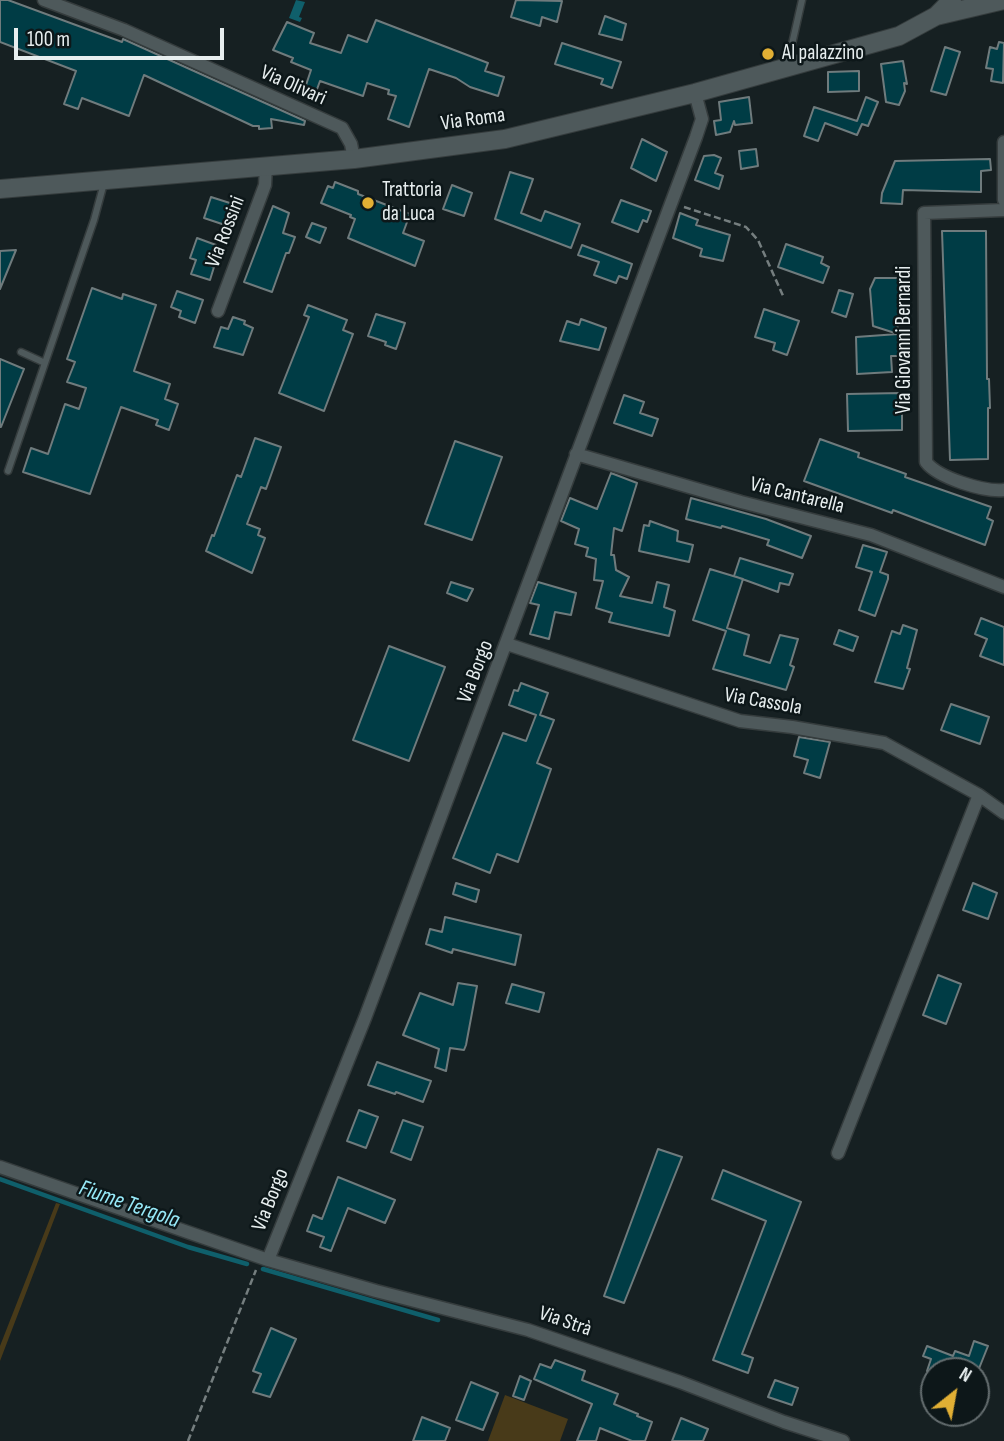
<!DOCTYPE html>
<html>
<head>
<meta charset="utf-8">
<style>
  body { margin:0 }
  #map { position:relative; width:1004px; height:1441px; overflow:hidden; background:#162022; font-family:"Sofia Sans Condensed",sans-serif }
  canvas { display:block }
  .north { position:absolute; left:920px; top:1357px; width:70px; height:70px; box-sizing:border-box; background:#0d1719; border:2px solid #646d6f; border-radius:50%; rotate:31deg; font-size:19px; font-weight:700; line-height:28px; text-align:center; color:#e7eeef }
  .north::after { content:''; display:block; margin:auto; width:24px; height:32px; background:#e1af34; clip-path:polygon(50% 0,100% 100%,50% 72%,0 100%) }
  .scale { position:absolute; left:14px; top:28px; width:210px; height:32px; box-sizing:border-box; border:4px solid #e7eeef; border-top:0; padding-left:9px; font-size:21px; line-height:24px; white-space:nowrap; color:#e7eeef; -webkit-text-stroke:5px #0d1719; paint-order:stroke }
</style>
</head>
<body>
<div id="map">
<canvas width="1004" height="1441"></canvas>
<div class="north">N</div>
<div class="scale">100 m</div>
</div>
<script>
const g = document.querySelector('canvas').getContext('2d');
g.lineJoin = 'round';
function fillPath(path, color) {
  g.fillStyle = color;
  g.fill(path, 'evenodd');
}
function stroke(path, color, width, dash) {
  g.strokeStyle = color;
  g.lineWidth = width;
  g.lineCap = dash ? 'butt' : 'round';
  g.setLineDash(dash || []);
  g.stroke(path);
}
function drawText(font, color, halo, rows, align = 'center') {
  g.font = font + ' "Sofia Sans Condensed",sans-serif';
  g.lineWidth = 5;
  g.setLineDash([]);
  g.textBaseline = 'middle';
  g.strokeStyle = halo;
  g.fillStyle = color;
  for (const [text, x, y, turn = 0] of rows) {
    g.save();
    g.translate(x, y);
    g.rotate((+turn || 0) * Math.PI / 180);
    g.textAlign = isNaN(turn) ? turn : align;
    if (halo) g.strokeText(text, 0, 0);
    g.fillText(text, 0, 0);
    g.restore();
  }
}
fillPath(new Path2D(`
  M56,1203L60,1204L0,1361V1346Z
  M505,1395L568,1419L560,1441H488Z`), '#483a19');
fillPath(new Path2D(`
  M296,0L305,2L299,17L302,18L300,22L289,18Z`), '#0f5f6b');
stroke(new Path2D(`
  M0,1179L188,1247L247,1264
  M263,1269L438,1320`), '#0f5f6b', 4.5);
const building = new Path2D(`
  M0,0H8L122,42L123,39L305,121L304,125L271,119L272,128L259,129V126H253L144,75L129,116L82,98L78,109L64,104L76,71L0,42Z
  M516,0L562,1L557,22L542,17L540,26L511,17Z
  M605,16L626,24L622,40L599,34Z
  M376,20L488,63L485,71L504,77L498,96L470,87L456,78L429,69L409,127L388,119L396,96L388,94L389,90L367,83L363,96L320,81L316,92L305,88L311,70L291,62L293,58L273,50L287,22L314,33L310,43L341,53L348,35L367,42Z
  M999,42L1004,43L1003,83L991,81L993,69L986,68L990,47L997,49Z
  M562,43L621,62L612,88L601,84L603,79L555,64Z
  M945,47L960,52L946,95L931,91Z
  M903,61L907,84L904,83L905,91L899,105L886,102L881,64Z
  M859,71V91L828,92V72Z
  M749,97L752,123L735,125L734,121L730,132L716,135L714,121L721,120L719,102Z
  M866,97L878,102L868,126L862,124L857,135L825,123L818,141L804,136L814,107L857,121Z
  M642,139L667,152L656,181L631,168Z
  M756,149L758,166L741,169L739,151Z
  M714,155L721,158L715,173L723,176L719,189L695,180L704,156Z
  M990,159L991,170L981,171V192L903,190L902,204L881,203L882,193L895,161Z
  M510,172L533,179L521,213L541,221L545,211L580,224L571,248L495,219Z
  M335,182L358,191V194L410,214L403,233L424,241L415,266L348,238L355,219L350,217L351,215L321,203L328,186L333,188Z
  M452,185L472,193L464,216L443,209Z
  M211,197L233,204L225,225L204,218Z
  M621,200L651,211L647,222L643,220L638,232L612,222Z
  M273,206L289,213L283,233L295,237L289,253H286L272,292L244,282Z
  M680,213L698,220L696,225L730,235L723,261L700,256L702,249L673,238Z
  M312,223L326,228L320,243L306,237Z
  M942,231H986L987,379H989L990,408H988V459L950,460Z
  M197,238L216,245L209,265L214,267L210,280L191,274L196,260L190,258Z
  M786,244L823,257L821,263L829,267L823,283L778,267Z
  M582,245L632,264L627,279L619,276L616,283L594,275L599,262L578,255Z
  M16,250L0,289V251Z
  M875,278H902L903,317H897L898,334L873,326L870,289Z
  M92,288L122,299L123,294L156,305L134,371L170,384L165,399L178,404L169,430L156,425L158,420L121,407L90,494L23,472L31,448L48,454L65,404L79,409L86,388L67,382L75,362L67,359Z
  M839,290L853,294L846,317L832,312Z
  M177,291L203,300L195,323L179,317L181,311L171,307Z
  M308,305L347,320L343,330L353,334L324,411L279,393L309,317L304,315Z
  M764,309L799,321L787,355L773,350L775,343L755,337Z
  M376,314L405,323L396,349L385,345L386,342L368,336Z
  M233,317L245,321L244,324L253,328L243,355L214,347L221,327L228,329Z
  M581,319L606,328L599,350L560,341L567,321L579,325Z
  M898,334L899,356H891L892,372L857,374L856,337Z
  M0,359L24,369L1,427H0Z
  M902,393V430L848,431L847,394Z
  M624,395L644,402L640,413L658,419L652,436L614,423Z
  M255,438L281,447L266,489L261,487L247,524L260,529L258,535L265,538L252,573L206,551L212,535L214,536L237,475L241,477Z
  M820,439L859,453L858,457L906,474L905,477L991,507L987,518L993,521L985,545L893,510L892,513L804,481Z
  M455,441L502,457L472,540L425,524Z
  M611,473L637,483L622,531L614,528L611,555H614L616,570L629,577L620,596L652,603L657,582L669,585L664,607L675,611L669,636L609,622L612,613L596,608L603,581L594,580L596,559L586,556L588,548L575,544L579,529L561,521L570,498L597,509Z
  M691,498L766,519L811,536L802,558L767,545L769,540L722,526L721,528L686,519Z
  M650,521L678,531L677,541L693,545L689,562L639,551L644,525L649,526Z
  M863,545L887,552L880,572L888,575V579L875,616L859,610L872,572L856,567Z
  M740,558L793,574L789,585L780,583L778,592L734,576Z
  M710,569L743,579L727,628L749,635L744,655L770,663L780,635L798,639L790,665L794,667L786,690L713,669L726,631L693,620Z
  M451,582L473,589L467,601L447,593Z
  M538,582L576,593L571,615L555,612L549,639L530,634L539,605L530,603Z
  M981,618L1004,627V665L980,656L987,639L975,634Z
  M903,625L917,630L907,668L910,669L903,689L875,682L892,631L900,634Z
  M839,630L858,637L853,651L834,644Z
  M389,646L445,667L409,761L353,740Z
  M521,683L548,693L540,715L554,720L537,763L551,769L518,862L497,854L490,873L453,858L503,733L526,741L536,715L509,705L514,690L518,691Z
  M951,704L989,717L980,744L941,730Z
  M799,737L830,742L820,778L804,773L808,760L794,756Z
  M456,883L479,890L476,902L453,894Z
  M973,883L997,893L988,919L963,910Z
  M445,917L521,935L515,965L453,949L452,953L426,944L430,929L442,932Z
  M938,975L961,984L946,1024L923,1015Z
  M458,983L477,986L466,1045L464,1050L450,1048L446,1071L435,1067L439,1049L403,1035L420,993L453,1005Z
  M512,984L544,993L539,1012L506,1003Z
  M377,1062L431,1081L423,1102L396,1092L395,1094L368,1085Z
  M359,1110L378,1117L366,1148L347,1141Z
  M403,1120L423,1127L411,1160L391,1152Z
  M658,1149L682,1157L624,1303L604,1296Z
  M723,1170L801,1202L742,1354L753,1358L748,1373L713,1360L766,1221L712,1199Z
  M338,1177L395,1200L385,1223L348,1208L331,1251L320,1247L324,1237L307,1231L313,1215L322,1219Z
  M271,1328L296,1339L270,1397L253,1392L261,1374L253,1371Z
  M974,1341L988,1346L978,1371H927L931,1359L923,1356L927,1346L953,1356L955,1351L969,1356Z
  M555,1360L585,1371L582,1380L618,1394L614,1404L638,1414L637,1416L652,1422L645,1441H632L600,1428L596,1441H577L592,1404L534,1379L540,1364L551,1368Z
  M520,1376L531,1381L524,1400L513,1396Z
  M775,1380L798,1388L792,1405L768,1397Z
  M471,1382L498,1393L483,1430L456,1420Z
  M422,1417L450,1428L445,1441H413Z
  M681,1418L708,1429L703,1441H672Z`);
fillPath(building, '#003c45');
stroke(building, '#6f7b7d', 2);
const service = new Path2D(`
  M793,63L790,53L802,0
  M21,352L45,363
  M8,471L94,220L104,183`);
const minor = new Path2D(`
  M44,0L124,30L342,128L351,144L354,159
  M1004,142V200
  M1004,210L924,213L926,462C938,478 984,492 1004,490
  M218,311L265,185L266,166
  M576,454L741,502L871,535L1004,587
  M507,644L740,721L792,727L884,743L979,795L1004,813
  M838,1153L979,795
  M0,1167L268,1260L376,1291L528,1330L680,1382L784,1422L843,1441
  M268,1260L365,1018L696,137L702,119L695,93`);
const secondary = new Path2D(`
  M936,16L1004,0
  M0,189L354,159L505,139L695,93L899,36L936,16L952,0`);
stroke(service, '#353c3d', 9);
stroke(minor, '#353c3d', 15);
stroke(secondary, '#353c3d', 20);
stroke(new Path2D(`
  M684,207L746,227L758,240L784,298
  M188,1441L256,1270`), '#757e7f', 2.5, [7, 3.5]);
stroke(service, '#4e595b', 6);
stroke(minor, '#4e595b', 12);
stroke(secondary, '#4e595b', 18);
for (const [x, y, r, color] of [
  [768,54,7,"#e1af34"],
  [368,203,7,"#e1af34"]
]) {
  const dot = new Path2D();
  dot.arc(x, y, r, 0, 2 * Math.PI);
  g.fillStyle = color;
  g.fill(dot);
  stroke(dot, '#0d1719', 2.5);
}
drawText('21px', '#e7eeef', '#0d1719', [
  ["Al palazzino",782,54],
  ["Trattoria",382,191],
  ["da Luca",382,215]
], 'left');
drawText('21px', '#e7eeef', '#0d1719', [
  ["Via Olivari",293,86,24],
  ["Via Roma",473,120,-8],
  ["Via Rossini",226,232,-69],
  ["Via Giovanni Bernardi",905,340,-90],
  ["Via Cantarella",797,496,14],
  ["Via Borgo",476,672,-69],
  ["Via Cassola",763,702,10],
  ["Via Borgo",271,1200,-68],
  ["Via Strà",565,1322,19]
]);
drawText('italic 23px', '#97e9f8', '#0d1719', [
  ["Fiume Tergola",129,1205,19]
]);
</script>
</body>
</html>
